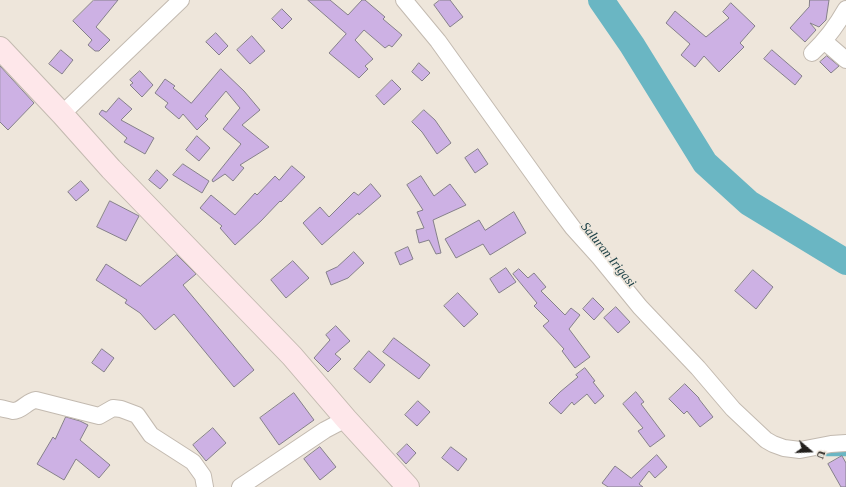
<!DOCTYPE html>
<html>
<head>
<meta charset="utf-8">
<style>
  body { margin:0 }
  #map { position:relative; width:846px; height:487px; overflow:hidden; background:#eee6db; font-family:Georgia,serif }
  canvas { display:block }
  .north { position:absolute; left:790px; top:431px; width:40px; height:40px; -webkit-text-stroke:3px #eee6db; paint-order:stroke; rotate:109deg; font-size:11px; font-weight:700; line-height:16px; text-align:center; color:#23201d }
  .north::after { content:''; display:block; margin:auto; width:14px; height:18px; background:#23201d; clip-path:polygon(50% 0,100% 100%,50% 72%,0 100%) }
</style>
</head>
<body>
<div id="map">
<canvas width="846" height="487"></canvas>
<div class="north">U</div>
</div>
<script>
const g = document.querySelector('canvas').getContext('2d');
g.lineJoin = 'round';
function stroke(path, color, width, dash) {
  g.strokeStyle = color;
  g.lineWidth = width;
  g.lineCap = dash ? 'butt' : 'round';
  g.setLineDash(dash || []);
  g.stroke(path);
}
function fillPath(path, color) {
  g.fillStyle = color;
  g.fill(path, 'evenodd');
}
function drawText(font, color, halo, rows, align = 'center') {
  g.font = font + ' Georgia,serif';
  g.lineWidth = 3.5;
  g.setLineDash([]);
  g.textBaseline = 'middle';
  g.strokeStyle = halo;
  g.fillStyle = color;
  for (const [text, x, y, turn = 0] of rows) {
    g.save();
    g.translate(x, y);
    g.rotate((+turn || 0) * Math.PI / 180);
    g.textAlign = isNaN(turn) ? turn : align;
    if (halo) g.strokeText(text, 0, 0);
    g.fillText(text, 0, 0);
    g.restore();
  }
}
stroke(new Path2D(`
  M816,454H846`), '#6ab6c3', 4.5);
stroke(new Path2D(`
  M601,0L632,45L705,163L749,203L846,262`), '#6ab6c3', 26);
const building = new Path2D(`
  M94,0H118L96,27L110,40L99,51H95L88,45L92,40L73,21Z
  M308,0H330L348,15L362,0H365L385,17L383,19L402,35L392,47L389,45L385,48L364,30L355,40L373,59L365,66L368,69L359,78L329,53L346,34Z
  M440,0H450L463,17L450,27L434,5Z
  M810,0H829L826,20L819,27L810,23L816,30L805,42L790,28L809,7Z
  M731,3L755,26L740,43L744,47L719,72L704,56L695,67L681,55L690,44L666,23L675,11L706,37L729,18L723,12Z
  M282,9L292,19L282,29L272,19Z
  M216,33L228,46L219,55L206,42Z
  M252,36L265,51L250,64L237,50Z
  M61,50L73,60L62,74L49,64Z
  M772,50L802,76L795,85L764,59Z
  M827,56L839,66L831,73L820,62Z
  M419,63L430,73L422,81L412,72Z
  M0,66L34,103L8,130L0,122Z
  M221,69L244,91L260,110L242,125L269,147L240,165L244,168L233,181L225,174L213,182L212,180L241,144L223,129L240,108L226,91L205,116L208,119L197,130L183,114L179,119L165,107L168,103L155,93L165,79L175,86L173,88L191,103Z
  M140,71L153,85L142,97L130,85L133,83L130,80Z
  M392,80L401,89L384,105L376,96Z
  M119,98L132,109L121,120L154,138L145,154L124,142L127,138L99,114L102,110L106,112Z
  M424,110L435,120L451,143L437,154L422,132L412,122Z
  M197,136L210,148L199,161L186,150Z
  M478,149L488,164L475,173L465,158Z
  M183,164L209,181L202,193L173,175Z
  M292,166L305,177L281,202L280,201L261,221L235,245L220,228L222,226L200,208L211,195L235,215L255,193L257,195L275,176L279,180Z
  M157,170L168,180L160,189L149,180Z
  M421,176L434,196L450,184L466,205L433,220L441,253L436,254L429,240L419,243L416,230L424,228L417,212L423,210L407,185Z
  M81,181L89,190L76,201L68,192Z
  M371,184L381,196L359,215L358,213L322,245L303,223L320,207L329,217L354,192L358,195Z
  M110,201L139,216L126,241L97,227Z
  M514,212L526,233L490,255L483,244L456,258L445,239L479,220L485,230Z
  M408,247L413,259L400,265L395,253Z
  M354,252L364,263L348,278L331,285L326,272L337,267Z
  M177,255L196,274L183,285L254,370L234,387L174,314L155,330L140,313L125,303L127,300L96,280L106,264L140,286Z
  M293,261L309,278L286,298L271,280Z
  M506,268L516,282L499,293L490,279Z
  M519,269L528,278L534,273L546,287L541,291L565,315L571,308L580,315L569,329L590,357L575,368L562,351L564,349L543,326L549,321L534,306L537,303L513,274Z
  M753,270L773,287L756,309L735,291Z
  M458,293L478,314L464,327L444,306Z
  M593,298L604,309L594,320L583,309Z
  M616,307L630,322L618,333L604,318Z
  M336,326L350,341L335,354L341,359L328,372L314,358L330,340L326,335Z
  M394,338L430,365L419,379L383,352Z
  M102,349L114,358L104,372L92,363Z
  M369,351L385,365L370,383L354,369Z
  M585,368L595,381L593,382L604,396L595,404L587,394L574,405L572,402L561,414L549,403L560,392L578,377L576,375Z
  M685,384L699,398V399L713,417L700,427L687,411L684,414L669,399Z
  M636,392L644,402L641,404L665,436L650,447L638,431L643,428L623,404Z
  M294,393L314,420L279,445L260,418Z
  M418,401L430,412L417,426L405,415Z
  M66,417L80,421L88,425L80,440L110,465L99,478L76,459L64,480L37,464L53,437L55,439Z
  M213,428L226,443L206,461L193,445Z
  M407,444L416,453L406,464L397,454Z
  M320,447L336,467L320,480L304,459Z
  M451,447L467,459L458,471L442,458Z
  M657,455L667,467L655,478L649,471L639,484L643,487H608L602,483L615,466L631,478Z
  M842,456L846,463V487H841L828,464Z`);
fillPath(building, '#cdb1e4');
stroke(building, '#85808a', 1);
const street = new Path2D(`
  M404,0L438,41L552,200L573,228L600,258L640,307L698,368L733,409L766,440L773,444L784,448L800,450L831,444L846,443
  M824,41L846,60
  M812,53C826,40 837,25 846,9
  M62,114L181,0
  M0,408C4,409 9,410 13,411C22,411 27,401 36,400L99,416L113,408L121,409L137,415L151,435L193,462L203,476L205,487
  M240,487L325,430L346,419`);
const secondary = new Path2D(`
  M0,48L62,114L111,169L292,356L346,419L408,487`);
stroke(street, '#c3bab0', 18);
stroke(secondary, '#c3bab0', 24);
stroke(street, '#fff', 16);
stroke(secondary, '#fee7ea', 22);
drawText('italic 13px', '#1c4046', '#eee6db', [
  ["Saluran Irigasi",608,255,51]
]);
</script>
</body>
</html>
